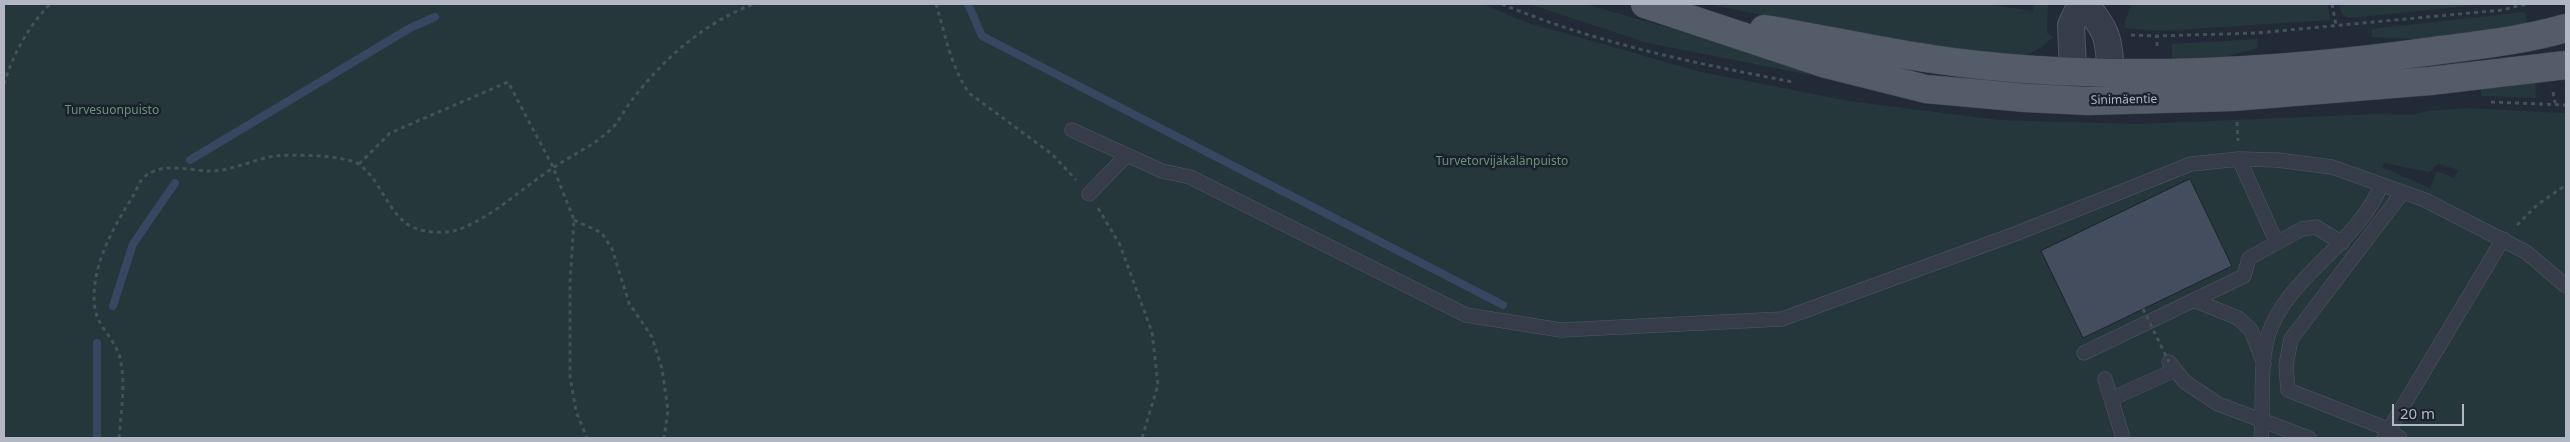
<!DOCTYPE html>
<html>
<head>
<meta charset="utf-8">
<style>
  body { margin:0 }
  #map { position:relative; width:2570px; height:442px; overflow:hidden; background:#222a38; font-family:"Noto Sans",sans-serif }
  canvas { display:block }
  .frame { position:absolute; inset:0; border:5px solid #b1b7c5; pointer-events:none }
  .scale { position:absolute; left:2392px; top:404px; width:72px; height:22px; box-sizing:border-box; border:2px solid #b1b7c5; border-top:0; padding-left:6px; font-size:15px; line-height:18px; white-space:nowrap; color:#b1b7c5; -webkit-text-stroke:4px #1b212d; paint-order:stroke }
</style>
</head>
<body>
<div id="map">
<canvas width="2570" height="442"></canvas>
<div class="frame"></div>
<div class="scale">20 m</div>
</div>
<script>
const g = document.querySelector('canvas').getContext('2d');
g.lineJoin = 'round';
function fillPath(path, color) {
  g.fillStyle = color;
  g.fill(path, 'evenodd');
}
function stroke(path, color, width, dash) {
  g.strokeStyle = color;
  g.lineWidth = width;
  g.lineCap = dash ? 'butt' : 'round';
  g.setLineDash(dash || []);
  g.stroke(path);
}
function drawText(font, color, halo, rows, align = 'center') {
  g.font = font + ' "Noto Sans",sans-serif';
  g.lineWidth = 5;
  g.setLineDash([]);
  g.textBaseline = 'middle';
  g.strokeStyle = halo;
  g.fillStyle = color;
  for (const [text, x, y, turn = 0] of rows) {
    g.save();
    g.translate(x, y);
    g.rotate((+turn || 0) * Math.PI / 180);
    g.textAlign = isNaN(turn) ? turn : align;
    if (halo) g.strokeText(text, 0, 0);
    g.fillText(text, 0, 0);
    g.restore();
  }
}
fillPath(new Path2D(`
  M4,4H1483L1525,22L1701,72L1849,101L1999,120L2137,124L2377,114L2412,115L2428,111L2466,108L2564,113L2566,114V438H4ZM2384,163L2429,172L2438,164L2458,170L2454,178L2437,171L2430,188L2382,167Z
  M1529,4H1585L1851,80V83L1648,43Z
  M1707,4H1984L2033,11L2034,4H2048L2047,33L2053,37L2042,47L2026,55L2007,56L1894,41Z
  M2132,4H2328L2330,20L2160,31L2125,28V20Z
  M2339,4H2489L2349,18L2342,14Z
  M2524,12L2529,27L2432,40L2372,37V29Z
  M2257,39L2258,48L2206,62L2172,63V44Z
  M2535,81L2536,98L2481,96V88Z`), '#25373a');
stroke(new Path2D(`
  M968,4L982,36L1503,305
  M190,160L410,28L435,17
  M113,306L133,244L175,183
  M97,438V343`), '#384761', 8);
const building = new Path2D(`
  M2190,179L2232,266L2083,338L2041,251Z`);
fillPath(building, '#444d5d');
stroke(building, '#1d232f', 1);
const service = new Path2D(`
  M1072,130L1162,171L1190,177L1466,315L1561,330L1782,319L2015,234L2191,164L2239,159
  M1089,194L1127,155
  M2275,239L2239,159L2277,160L2332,167L2425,200L2526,252L2566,286
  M2196,301L2238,318L2251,330L2264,364
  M2084,353L2244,276L2249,258L2302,229L2316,227L2342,243
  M2169,362L2185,382L2218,404L2309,438
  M2105,379L2123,438
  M2111,399L2175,370
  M2261,438C2264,405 2259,368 2268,336C2285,278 2359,243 2381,185
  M2384,438L2503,239
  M2400,438L2385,428L2288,390L2286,365L2291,339L2402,193`);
const minor = new Path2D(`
  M2081,4L2071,25L2073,70L2088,101L2111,72C2108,35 2108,33 2085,4`);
const primary = new Path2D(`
  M1645,4L1826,64L1926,89L2026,98L2088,101L2232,97L2430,81L2566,65
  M1764,29C1820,38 1876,51 1932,59C2089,82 2262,74 2418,53C2468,46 2518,42 2566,28`);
stroke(service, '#515763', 15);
stroke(minor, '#515763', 28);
stroke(primary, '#3f4552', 29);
stroke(new Path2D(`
  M936,4C945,34 951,67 969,93L1053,155L1076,180
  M1502,4C1595,43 1694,63 1793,82
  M2332,4L2336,25
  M2131,35L2157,36
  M2157,46V36L2257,33L2502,10L2526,4
  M4,84C12,56 29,25 50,4
  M2553,92L2555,103
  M2491,102L2566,105
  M2237,122L2238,141
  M359,164L390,133L508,82L553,167L574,220L570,282V377L576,411L587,438
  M1098,208L1120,245L1152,332L1158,385L1142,438
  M574,220L602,233L612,249L629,303L652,337L662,369L668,410L664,438
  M2517,225L2538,204L2566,185
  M119,438C121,413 126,383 120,358C115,339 98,327 95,309C89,269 113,228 133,196C136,191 139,183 143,178C161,161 189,171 211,171C232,171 254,159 275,156C293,154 346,155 360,165C386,185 389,225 425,231C436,233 450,233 460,229C494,216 522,188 553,168C573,154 598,144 615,125C621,117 626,108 632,100C663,59 705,22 754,4`), '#425256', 3, [4, 4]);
stroke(service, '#363c49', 14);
stroke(minor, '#363c49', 26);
stroke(primary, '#545b69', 28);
stroke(new Path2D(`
  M2143,309L2169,362`), '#425256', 3, [4, 4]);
drawText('12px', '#b1b7c5', '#1b212d', [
  ["Sinimäentie",2124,100,-1]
]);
drawText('12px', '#699476', '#1b212d', [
  ["Turvesuonpuisto",112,111],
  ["Turvetorvijäkälänpuisto",1502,162]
]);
</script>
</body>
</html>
